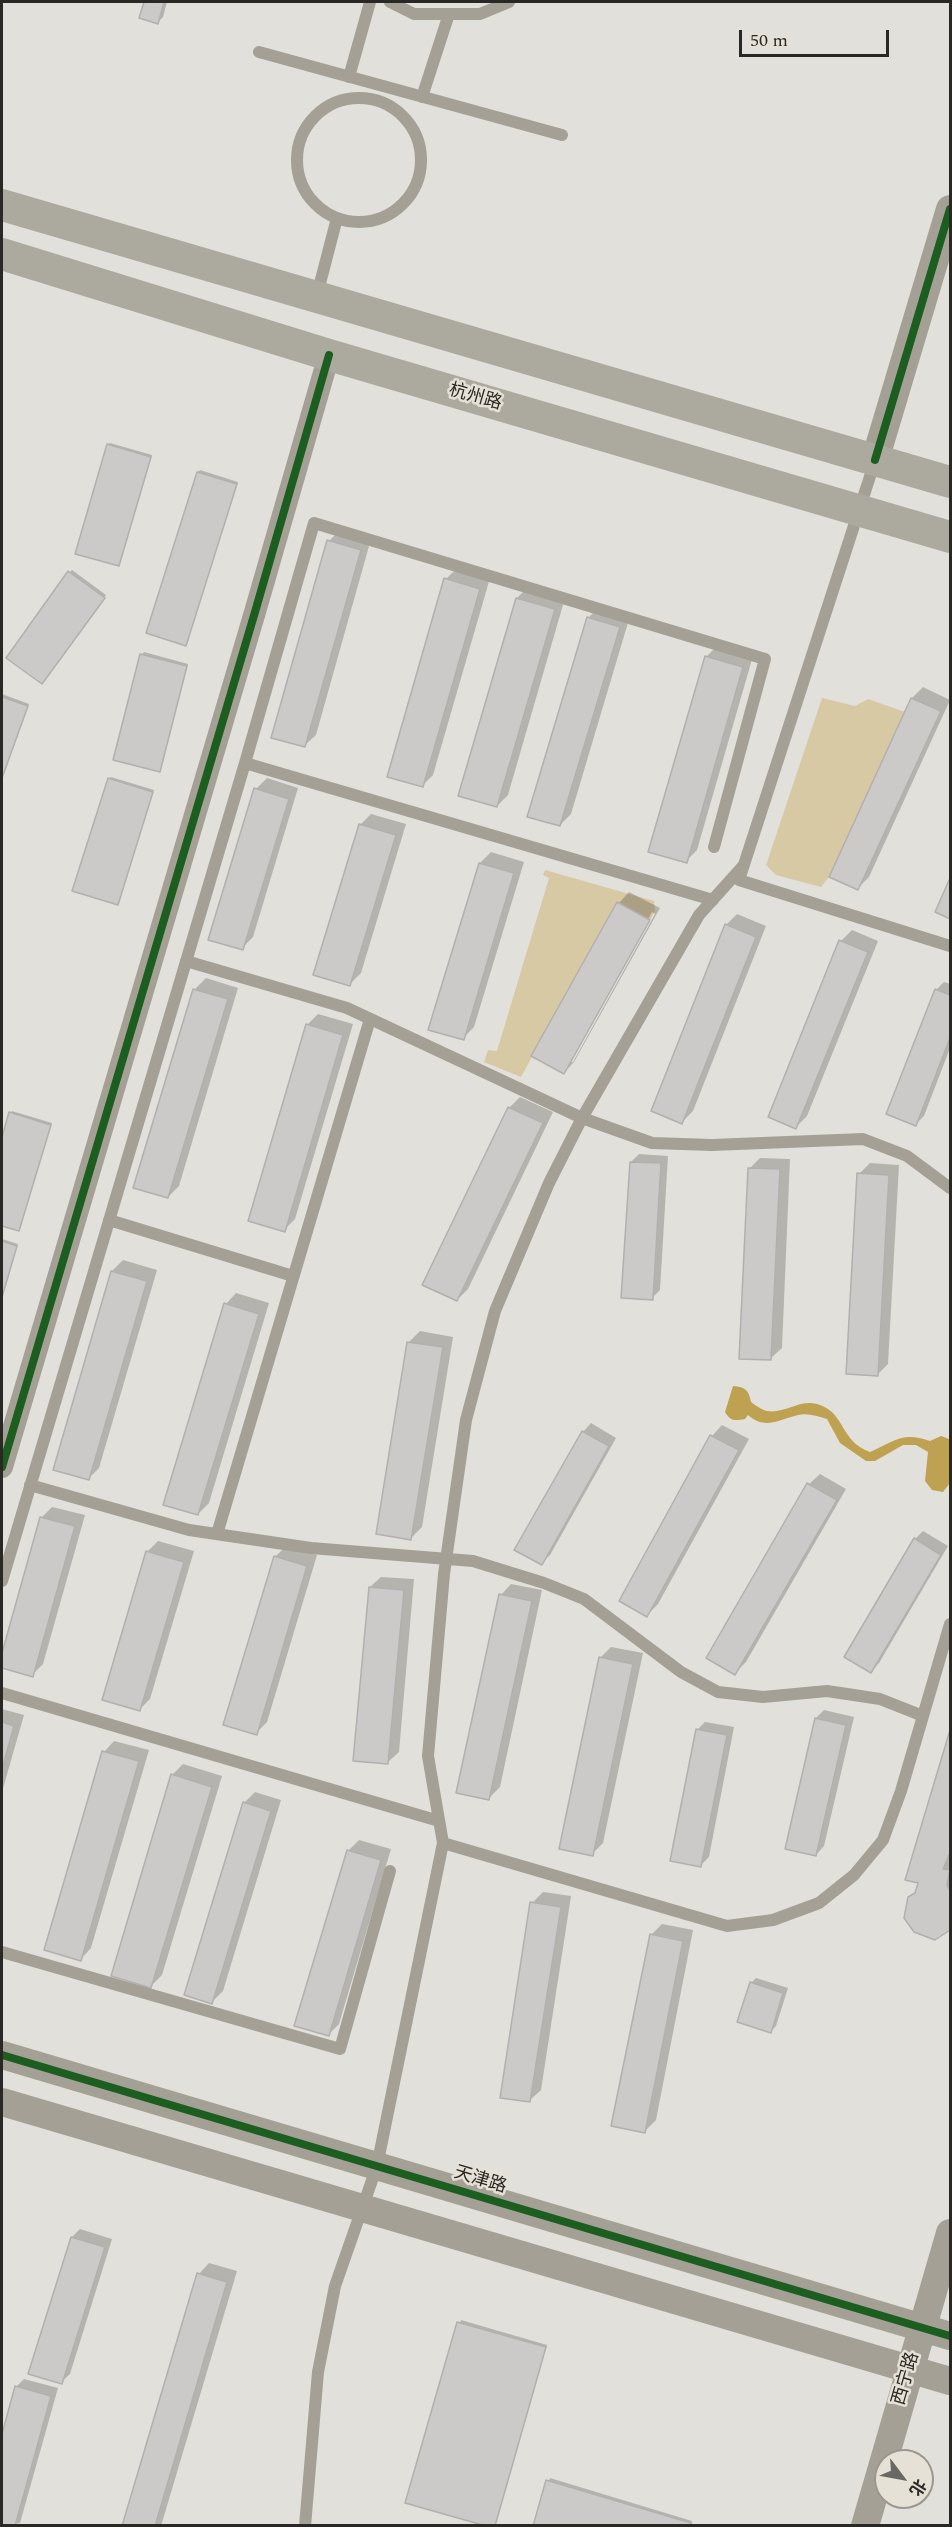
<!DOCTYPE html>
<html>
<head>
<meta charset="utf-8">
<style>
  body { margin:0 }
  #map { position:relative; width:952px; height:2527px; overflow:hidden; background:#e2e0da; font-family:Spectral,"Noto Sans SC",serif }
  canvas { display:block }
  .frame { position:absolute; inset:0; border:3px solid #2a2824; pointer-events:none }
  .north { position:absolute; left:874px; top:2449px; width:60px; height:60px; box-sizing:border-box; background:#e6e1d6; border:2px solid #9b978f; border-radius:50%; rotate:122deg; font-size:16px; font-weight:700; line-height:24px; text-align:center; color:#2a2824 }
  .north::after { content:''; display:block; margin:auto; width:21px; height:27px; background:#6a6864; clip-path:polygon(50% 0,100% 100%,50% 72%,0 100%) }
  .scale { position:absolute; left:739px; top:30px; width:150px; height:27px; box-sizing:border-box; border:3px solid #2a2824; border-top:0; padding-left:8px; font-size:18px; line-height:21px; white-space:nowrap; color:#2a2824; -webkit-text-stroke:4px #e6e1d6; paint-order:stroke }
</style>
</head>
<body>
<div id="map">
<canvas width="952" height="2527"></canvas>
<div class="frame"></div>
<div class="north">北</div>
<div class="scale">50 m</div>
</div>
<script>
const g = document.querySelector('canvas').getContext('2d');
g.lineJoin = 'round';
function fillPath(path, color) {
  g.fillStyle = color;
  g.fill(path, 'evenodd');
}
function stroke(path, color, width, dash) {
  g.strokeStyle = color;
  g.lineWidth = width;
  g.lineCap = dash ? 'butt' : 'round';
  g.setLineDash(dash || []);
  g.stroke(path);
}
function drawText(font, color, halo, rows, align = 'center') {
  g.font = font + ' Spectral,"Noto Sans SC",serif';
  g.lineWidth = 5;
  g.setLineDash([]);
  g.textBaseline = 'middle';
  g.strokeStyle = halo;
  g.fillStyle = color;
  for (const [text, x, y, turn = 0] of rows) {
    g.save();
    g.translate(x, y);
    g.rotate((+turn || 0) * Math.PI / 180);
    g.textAlign = isNaN(turn) ? turn : align;
    if (halo) g.strokeText(text, 0, 0);
    g.fillText(text, 0, 0);
    g.restore();
  }
}
fillPath(new Path2D(`
  M822,698L855,706L868,699L905,712L829,877L821,887L776,875L766,865Z
  M545,870L654,901L655,911L650,920L617,902L521,1077L484,1062L488,1050L497,1051L549,878L543,875Z`), '#d8c9a5');
fillPath(new Path2D(`
  M733,1386C745,1387 749,1390 751,1402C755,1405 762,1410 767,1411C785,1414 799,1399 817,1404C846,1412 839,1441 870,1452C894,1441 903,1431 930,1441L941,1436L949,1439L950,1483L943,1492L932,1490L925,1481L928,1452L916,1445H903L875,1461H866L840,1443L827,1419C817,1416 808,1413 798,1415C778,1420 765,1430 748,1415L745,1419C735,1421 730,1421 725,1412Z`), '#bea251');
fillPath(new Path2D(`
  M145,2H167L163,17L158,22L141,17Z
  M110,443L152,455L119,564L108,445Z
  M200,470L238,482L185,644L198,472Z
  M340,530L371,539L316,735L305,745L329,541Z
  M457,568L490,578L433,775L422,786L446,579Z
  M72,570L106,595L44,680L70,572Z
  M528,587L565,598L508,795L497,806L460,795L517,598Z
  M599,607L630,616L571,814L560,825L588,618Z
  M717,646L753,656L697,850L686,861L706,657Z
  M144,652L188,664L159,770L142,655Z
  M923,687L950,700L869,877L858,888L831,876L912,698Z
  M2,694L29,704L2,779Z
  M111,777L154,790L117,903L109,779Z
  M267,778L298,788L253,937L242,948L256,789Z
  M371,814L406,824L361,973L350,984L360,825Z
  M491,852L524,862L474,1027L463,1038L480,863Z
  M629,892L660,908L574,1062L564,1073L533,1056L619,903ZM652,912L655,914L573,1062H569Z
  M737,914L766,926L693,1111L682,1122L726,925Z
  M852,930L878,941L807,1116L796,1127L841,941Z
  M206,978L238,988L179,1186L168,1197L135,1187L195,989Z
  M944,982L950,984V1048L924,1116L916,1124L936,990Z
  M318,1014L353,1024L295,1219L284,1230L307,1025Z
  M520,1097L553,1112L468,1289L457,1300L424,1284L509,1108Z
  M12,1111L52,1123L19,1229L2,1224V1142Z
  M639,1154L668,1156L660,1290L652,1298L631,1162Z
  M760,1158L790,1159L782,1348L771,1358L749,1169Z
  M870,1163L899,1165L888,1364L877,1375L859,1174Z
  M2,1239L18,1244L2,1299Z
  M123,1260L157,1270L99,1468L88,1479L112,1271Z
  M236,1293L269,1303L209,1503L198,1514L226,1304Z
  M420,1331L453,1337L422,1527L411,1538L409,1342Z
  M591,1423L616,1438L550,1555L542,1563L583,1432Z
  M722,1425L749,1439L658,1604L647,1615L621,1601L712,1436Z
  M820,1474L846,1489L746,1662L735,1673L809,1484Z
  M52,1507L85,1515L43,1664L32,1675L2,1667V1659L41,1518Z
  M923,1531L948,1546L879,1663L871,1671L915,1539Z
  M158,1541L194,1551L150,1699L139,1710L147,1552Z
  M286,1546L317,1555L267,1722L256,1733L275,1557Z
  M381,1577L414,1579L399,1752L388,1762L370,1587Z
  M511,1584L542,1590L500,1787L489,1798L501,1595Z
  M611,1647L643,1653L603,1843L592,1854L600,1658Z
  M2,1709L24,1715L2,1792Z
  M824,1710L854,1717L824,1846L816,1855V1718Z
  M705,1722L734,1727L709,1857L701,1865L697,1730Z
  M950,1735V1929L935,1938L910,1897L918,1889L920,1882L907,1879Z
  M114,1741L149,1750L91,1948L81,1959L104,1752Z
  M183,1764L222,1776L162,1975L151,1986L172,1775Z
  M255,1792L281,1800L223,1991L212,2002L244,1803Z
  M359,1840L391,1849L339,2024L328,2035L348,1851Z
  M543,1892L571,1896L541,2090L530,2100L532,1903Z
  M662,1924L693,1930L656,2120L645,2131L651,1935Z
  M756,1978L788,1988L776,2026L771,2031L751,1983Z
  M80,2229L112,2239L70,2374L61,2382L72,2237Z
  M209,2263L237,2271L161,2526H124L199,2274Z
  M461,2320L547,2345L495,2526L407,2502Z
  M24,2379L58,2388L20,2523L2,2526V2440L16,2387Z
  M550,2478L692,2521L691,2526H534Z`), '#0003');
const building = new Path2D(`
  M144,2H164L158,24L139,18Z
  M107,444L151,457L119,566L75,554Z
  M197,472L237,484L186,646L146,633Z
  M327,540L361,550L305,747L271,738Z
  M68,571L105,598L42,684L6,658Z
  M444,578L480,589L423,787L387,777Z
  M516,598L555,609L497,807L458,796Z
  M587,617L620,627L560,826L527,817Z
  M140,654L187,666L160,772L113,760Z
  M705,656L743,667L687,863L648,852Z
  M2,697L28,706L2,778Z
  M911,698L941,711L858,890L829,877Z
  M108,778L153,792L118,905L72,891Z
  M254,788L289,799L243,950L208,940Z
  M359,824L396,835L350,986L313,975Z
  M479,863L514,873L464,1040L428,1030Z
  M950,878V919L935,912Z
  M617,902L650,920L564,1074L531,1056Z
  M725,924L756,937L682,1124L651,1111Z
  M839,940L868,952L796,1129L768,1117Z
  M193,989L228,999L168,1198L133,1188Z
  M935,989L950,995V1038L916,1126L886,1114Z
  M306,1024L343,1035L285,1232L248,1221Z
  M508,1107L543,1123L457,1301L422,1285Z
  M9,1112L51,1125L19,1231L2,1226V1137Z
  M630,1162L661,1163L653,1300L621,1298Z
  M748,1168L780,1169L771,1360L739,1359Z
  M857,1173L889,1175L878,1376L846,1374Z
  M2,1241L17,1246L2,1297Z
  M111,1271L147,1281L89,1480L53,1470Z
  M224,1303L259,1314L198,1515L163,1505Z
  M407,1342L443,1347L411,1540L376,1534Z
  M582,1431L609,1446L542,1565L514,1550Z
  M710,1435L739,1450L647,1617L619,1601Z
  M807,1483L837,1500L735,1675L706,1658Z
  M40,1517L75,1526L33,1677L2,1668V1653Z
  M914,1538L941,1555L871,1673L844,1657Z
  M146,1551L184,1562L140,1711L102,1700Z
  M274,1556L307,1566L257,1735L223,1725Z
  M369,1587L404,1590L388,1764L353,1761Z
  M499,1594L532,1601L489,1800L456,1793Z
  M599,1657L633,1664L593,1856L559,1849Z
  M815,1718L846,1725L816,1856L785,1849Z
  M2,1722L14,1726L2,1769Z
  M696,1729L727,1735L701,1867L670,1861Z
  M950,1730V1853L943,1869L950,1870L947,1885L950,1890V1930L935,1940L914,1932L904,1918L908,1897L915,1893L918,1883L905,1880Z
  M102,1751L139,1761L81,1961L44,1950Z
  M171,1774L212,1787L151,1988L111,1976Z
  M243,1802L271,1811L212,2004L184,1995Z
  M347,1850L381,1860L329,2036L294,2026Z
  M530,1902L561,1907L530,2102L500,2098Z
  M650,1934L683,1941L645,2133L611,2126Z
  M750,1982L783,1993L771,2033L737,2022Z
  M71,2237L105,2247L62,2384L28,2374Z
  M197,2273L227,2282L155,2526H122Z
  M457,2322L546,2347L495,2526H486L405,2503Z
  M15,2386L51,2396L15,2526H2V2434Z
  M546,2480L691,2523L690,2526H533Z`);
fillPath(building, '#ccc9c9');
stroke(building, '#b2b0af', 1.5);
stroke(new Path2D(`
  M390,2L414,14H480L509,2
  M259,52L562,135
  M349,77L370,2
  M422,97L449,14
  M297 160a62 62 0 1 1 124 0a62 62 0 1 1-124 0Z
  M317,295L337,218
  M875,461L739,880L950,946
  M245,763L713,900
  M186,961L347,1008L582,1118L652,1143L712,1145L863,1139L907,1156L950,1188
  M109,1220L293,1276
  M30,1485L189,1530L311,1548L473,1561L544,1583L584,1599L681,1672L718,1692L763,1697L827,1691L880,1699L923,1716
  M217,1534L370,1019
  M2,1581L245,763L314,523L765,659L714,847
  M2,1693L439,1821
  M443,1843L727,1926L773,1920L819,1903L854,1875L883,1840L901,1791L950,1624
  M2,1952L340,2049L390,1871
  M305,2526L318,2372L335,2286L377,2166L443,1843L428,1756L444,1574L466,1420L495,1311L549,1183L582,1118L699,915L744,865`), '#a5a095', 12);
stroke(new Path2D(`
  M2,1467L255,612L329,355`), '#a5a095', 22);
stroke(new Path2D(`
  M875,460L950,209
  M2,2055L950,2336
  M2,2102L950,2381
  M865,2526L950,2233`), '#a5a095', 28);
stroke(new Path2D(`
  M2,205L950,482
  M2,254L329,355L950,537`), '#aca99e', 32);
stroke(new Path2D(`
  M875,460L950,209
  M2,1467L255,612L329,355
  M2,2055L950,2336`), '#1b5e20', 8);
drawText('18px', '#2a2824', '#e6e1d6', [
  ["杭州路",475,398,16],
  ["天津路",480,2181,17],
  ["西宁路",907,2379,-74]
]);
</script>
</body>
</html>
